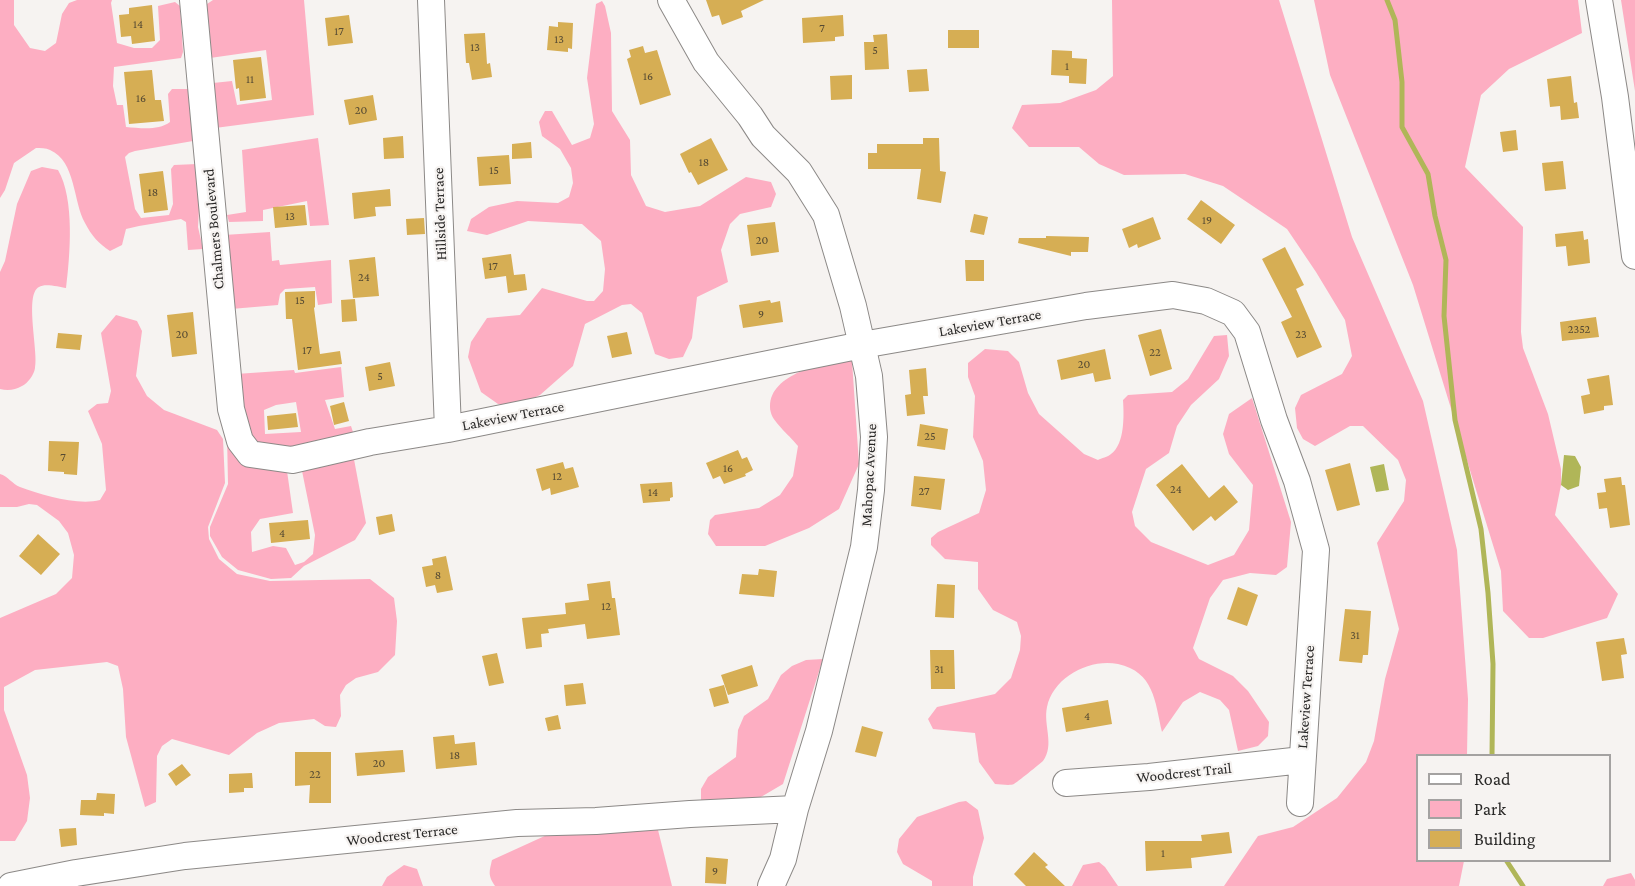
<!DOCTYPE html>
<html>
<head>
<meta charset="utf-8">
<style>
  body { margin:0 }
  #map { position:relative; width:1635px; height:886px; overflow:hidden; background:#f6f3f1; font-family:"Crimson Pro",serif }
  canvas { display:block }
  .legend { position:absolute; left:1416px; top:754px; width:195px; height:108px; box-sizing:border-box; background:#f6f3f1; border:2px solid #a4a2a1; margin:0; padding:8px 10px; list-style:none; font-size:18px; color:#2a2928 }
  .legend li { display:flex; align-items:center; gap:12px; height:30px }
  .legend b { width:30px; border:2px solid #a4a2a1 }
</style>
</head>
<body>
<div id="map">
<canvas width="1635" height="886"></canvas>
<ul class="legend">
<li><b style="height:8px;background:#fff"></b>Road</li>
<li><b style="height:16px;background:#fdaec2"></b>Park</li>
<li><b style="height:16px;background:#d6ae54"></b>Building</li>
</ul>
</div>
<script>
const g = document.querySelector('canvas').getContext('2d');
g.lineJoin = 'round';
function fillPath(path, color) {
  g.fillStyle = color;
  g.fill(path, 'evenodd');
}
function stroke(path, color, width, dash) {
  g.strokeStyle = color;
  g.lineWidth = width;
  g.lineCap = dash ? 'butt' : 'round';
  g.setLineDash(dash || []);
  g.stroke(path);
}
function drawText(font, color, halo, rows, align = 'center') {
  g.font = font + ' "Crimson Pro",serif';
  g.lineWidth = 4.5;
  g.setLineDash([]);
  g.textBaseline = 'middle';
  g.strokeStyle = halo;
  g.fillStyle = color;
  for (const [text, x, y, turn = 0] of rows) {
    g.save();
    g.translate(x, y);
    g.rotate((+turn || 0) * Math.PI / 180);
    g.textAlign = isNaN(turn) ? turn : align;
    if (halo) g.strokeText(text, 0, 0);
    g.fillText(text, 0, 0);
    g.restore();
  }
}
fillPath(new Path2D(`
  M0,0H14V25L30,48L45,51L56,43L62,14L69,3L77,0H112L111,3L117,43L134,48H152L160,40L158,6L175,2L180,6L183,52L181,58L114,67L113,86L117,105H123L126,127C140,128 158,131 170,122L168,94L172,89H189L193,141L135,151L129,153L125,157L135,209L141,218L169,215L173,204L171,169L174,165L197,164L200,192L198,227L203,249L188,250L186,222L181,219L139,226L126,229L122,245L110,251C99,244 91,235 85,223C73,202 76,161 50,150C46,148 40,148 36,148L14,163L5,190L0,198Z
  M213,0H304L314,115L215,128L213,83L232,81L237,105L272,100L266,50L210,58L205,12L207,4Z
  M1112,0H1279L1352,237L1423,401L1457,550L1468,699L1467,755L1418,756V860L1464,861L1459,886H1224L1258,836L1293,827L1337,798L1366,762L1374,741L1385,679L1399,629L1377,543L1404,501L1406,480L1398,460L1363,426H1350L1315,446L1303,439L1297,428L1295,408L1301,395L1342,374L1352,356L1345,320L1316,272L1287,229L1223,186L1185,174L1124,175L1099,164L1079,147H1029L1012,128L1022,105L1060,103L1096,90L1113,76Z
  M1314,0H1578L1582,33L1509,69L1481,95L1465,167L1523,227L1521,332L1523,348L1548,414L1561,469V485L1555,515L1618,594L1607,618L1543,638H1529L1503,611L1501,571L1413,285L1330,75Z
  M1621,0H1635V91Z
  M602,1L605,6L611,33L612,111L630,140L631,175L646,206L665,212L700,206L746,177L771,182L776,194L771,207L740,214L730,224L721,250L728,282L697,297L692,338L683,357L669,359L655,354L642,313L631,304L622,305L585,324L573,366L540,395L521,404H498L481,392L468,357L471,342L487,318L520,315L542,288L587,301H594L603,291L605,269L601,241L582,224L528,221L487,235L467,231L471,219L489,207L517,201L558,203L569,197L573,183L571,168L560,149L542,136L539,122L545,111H552L572,145L590,138L594,124L587,78L596,4Z
  M318,138L329,225L310,226L307,201L263,210V221L229,222L227,215L246,212L242,150Z
  M42,167L58,170C75,199 70,256 66,288C59,287 45,283 39,287C24,294 39,353 35,368C34,375 28,383 22,386C15,390 8,391 0,389V272L5,261L17,204L31,171Z
  M270,232L272,261L279,260L280,265L331,260L332,303L318,305L315,287L285,289L280,294L278,305L231,309L224,235Z
  M116,315L137,321L142,331L136,376L147,396L164,410L217,430L223,439L225,483L208,527L209,539L219,559L237,574L270,581L370,579L394,598L397,621L395,655L378,672L356,678L346,685L340,695L341,716L336,727L325,726L314,719L279,723L257,733L229,755L172,739L162,746L157,756L156,802L145,807L126,737L123,689L118,666L107,662L35,670L4,687V710L27,775L30,798L27,821L15,841H0V618L56,594L72,578L74,555L68,533L59,521L37,505L29,504L17,507H0V474C8,476 12,484 20,487C42,495 78,506 100,500L106,490L102,444L88,411L97,404L108,403L111,391L101,333Z
  M1227,335L1229,356L1219,379L1191,405L1177,426L1169,453L1146,469L1132,512L1135,526L1151,542L1208,565L1234,555L1249,530L1253,485L1229,454L1223,434L1229,414L1252,398L1291,522L1287,567L1276,575L1250,573L1223,580L1210,598L1193,648L1199,659L1233,676L1248,691L1269,722L1268,736L1258,746L1238,751L1229,710L1220,700L1200,692L1183,702L1162,732C1155,701 1154,672 1118,664C1090,658 1053,677 1047,707C1043,725 1055,745 1043,761C1041,763 1016,783 1014,784C1009,786 1001,784 995,784L979,762L975,733L933,729L928,719L937,707L995,694L1011,678L1020,650L1021,636L1017,622L993,610L978,589V562L945,559L931,545V538L938,532L979,513L986,490L983,461L973,437L975,396L968,377V363L985,349L1008,351L1019,362L1028,393L1039,414L1084,454L1098,460C1101,458 1108,457 1111,454C1125,444 1124,415 1123,400L1128,395L1172,392L1188,379L1214,336Z
  M842,358L852,361L859,464L839,509L809,528L765,546H716L708,534L710,520L715,515L759,508L780,495L793,476L798,446C792,438 773,422 771,413C763,377 817,365 842,358Z
  M341,367L344,397L325,400L335,429L351,426L354,435L313,445L275,449L258,445L246,430L236,374L294,370L295,373ZM296,402L301,432L265,434L264,410L276,405Z
  M227,435L287,471L293,513L260,519L251,532L252,552L273,546L286,548L295,565L304,562L313,554L315,535L301,466L353,454L366,523L355,540L304,566L291,578L271,579L238,570L222,557L210,536V527L228,484Z
  M823,659L783,784L749,804L701,803V789L708,777L736,757L738,730L744,716L768,699L781,675L792,666L806,660Z
  M966,801L978,810L984,838L973,877V886H932V881L903,864L897,852L899,839L917,817L959,802Z
  M600,828L620,832L658,830L672,886H495C488,875 489,873 492,860L560,829Z
  M1099,862L1105,867L1118,886H1072L1083,865Z
  M404,865L417,869L423,886H382L387,877Z
  M1631,873L1635,880V886H1603L1607,879Z`), '#fdaec2');
fillPath(new Path2D(`
  M1564,455L1575,456L1581,467L1579,486L1568,490L1561,485Z
  M1384,464L1389,490L1376,492L1370,467Z`), '#b0b658');
stroke(new Path2D(`
  M1387,0L1395,20L1402,82V127L1428,174L1435,216L1446,260L1444,316L1455,420L1481,529L1488,593L1493,664L1492,756
  M1506,860L1523,886`), '#b0b658', 5);
fillPath(new Path2D(`
  M706,0H764L741,11L743,17L722,25L719,15L712,17Z
  M152,5L155,41L132,44L131,36L121,37L119,15L129,14V8Z
  M349,15L353,43L328,46L325,18Z
  M843,15L844,36L835,37V41L803,43L802,18Z
  M558,22L573,23L572,49L568,48V52L547,50L549,26L558,27Z
  M948,30H979V48H948Z
  M485,33L487,64L490,63L492,77L472,80L469,63H466L464,34Z
  M887,34L889,69L865,70L864,42H874L873,35Z
  M643,46L645,53L657,50L671,95L640,105L627,59L631,57L629,50Z
  M1052,50L1072,51V58L1087,59L1086,84L1069,83V76L1051,75Z
  M261,57L266,98L240,101L239,88L236,89L233,60Z
  M927,69L929,91L909,92L907,70Z
  M152,70L155,100H161L164,121L129,124L124,72Z
  M852,75V99L831,100L830,76Z
  M1571,76L1574,103L1577,102L1579,118L1561,120L1560,106L1550,107L1547,79Z
  M373,95L377,120L349,125L344,100Z
  M1516,130L1518,150L1503,152L1500,132Z
  M403,136L404,158L384,159L383,138Z
  M711,138L728,170L698,185L691,172L689,173L680,154Z
  M923,138H939L940,171L946,172L941,203L917,199L921,169H868V153H877V144H923Z
  M531,142L532,158L512,159V144Z
  M509,155L511,184L479,186L477,157Z
  M1563,161L1566,189L1545,191L1542,163Z
  M163,171L168,210L144,213L139,174Z
  M390,189L391,206L375,207L376,216L354,219L352,193Z
  M1201,200L1235,225L1221,244L1187,219Z
  M305,205L307,225L275,228L273,207Z
  M974,214L988,217L984,235L970,232Z
  M1153,217L1161,239L1138,248L1137,244L1129,248L1122,229Z
  M424,218L425,234L407,235L406,219Z
  M775,222L779,252L751,256L747,225Z
  M1583,231L1584,240L1588,239L1590,263L1568,266L1566,246L1556,247L1555,234Z
  M1046,236L1089,237L1088,252H1071V256L1018,243L1019,238H1046Z
  M1285,247L1304,285L1296,289L1322,347L1297,358L1281,322L1292,317L1262,259Z
  M511,254L514,275L525,274L527,290L508,293L506,276L485,279L482,258Z
  M375,257L379,296L353,298L349,260Z
  M965,260H984V281H966Z
  M315,291V307L314,308L320,354L340,351L342,364L298,370L292,319H286L285,292Z
  M355,299L357,321L342,322L341,300Z
  M770,300L771,303L780,301L783,322L743,328L739,305Z
  M193,312L197,354L172,357L167,315Z
  M1596,317L1599,337L1562,341L1560,322Z
  M1161,329L1172,369L1150,376L1138,335Z
  M627,332L632,354L612,358L607,336Z
  M58,333L82,335L80,350L56,348Z
  M1105,349L1111,379L1095,382L1093,373L1061,380L1057,360Z
  M390,362L395,386L369,391L365,367Z
  M926,368L928,396H923L925,414L907,416L905,395L911,394L909,370Z
  M1609,375L1613,405L1604,406V410L1584,414L1581,396L1590,394L1587,379Z
  M344,402L349,421L334,425L330,406Z
  M296,413L298,427L268,430L267,416Z
  M920,424L948,429L945,450L917,446Z
  M49,441L79,442L77,475L64,474V472L48,471Z
  M738,450L742,459L747,457L753,470L745,474L746,476L724,484L720,476L713,479L706,463Z
  M563,462L565,469L573,467L579,487L551,495L550,488L542,491L536,469Z
  M1350,463L1360,505L1337,511L1325,470Z
  M1182,464L1209,498L1224,485L1238,502L1215,521L1211,516L1193,531L1156,485Z
  M914,476L945,479L941,510L911,506Z
  M1621,477L1622,485H1625L1630,525L1610,528L1607,508L1599,509L1597,493L1606,492L1604,479Z
  M672,482L673,497L670,498V501L643,503L640,484Z
  M392,514L395,531L379,535L376,517Z
  M308,520L310,539L271,543L269,523Z
  M38,534L60,554L41,575L19,556Z
  M446,556L453,590L437,593L435,585L426,587L422,567L433,565L432,559Z
  M759,569L777,571L774,597L739,594L742,574L758,575Z
  M610,581L612,598H615L620,635L587,639L585,624L548,629L549,633L541,634L542,647L526,649L522,618L566,614L565,603L589,600L587,584Z
  M937,584L955,585L954,618L935,617Z
  M1238,587L1258,595L1247,626L1227,619Z
  M1345,609L1371,611L1368,655H1363L1362,663L1339,661Z
  M1624,638L1627,654L1621,655L1624,678L1602,681L1596,642Z
  M930,650H954L955,689H931Z
  M497,653L504,683L489,686L482,656Z
  M752,665L758,686L728,695L721,675Z
  M583,683L586,704L566,706L564,685Z
  M724,685L729,703L714,707L709,689Z
  M1108,700L1112,724L1066,732L1062,708Z
  M558,715L561,729L548,731L545,718Z
  M862,726L883,732L876,757L855,752Z
  M454,735L455,744L475,742L477,765L436,769L433,737Z
  M403,750L405,772L357,776L355,753Z
  M295,752H331V803H309L310,785L295,786Z
  M182,764L191,775L176,786L168,774Z
  M252,773L253,788H244V792L229,793V774Z
  M97,793L115,794L114,814L104,813V816L80,815L81,800H96Z
  M76,828L77,845L61,847L59,829Z
  M1229,832L1232,853L1191,858L1192,868L1146,871L1145,841H1202L1201,835Z
  M1034,852L1048,865L1045,867L1065,886H1026L1014,874Z
  M706,857L728,859L726,884L705,883Z`), '#d6ae54');
const minor = new Path2D(`
  M193,0L231,409L240,441L250,454L292,460L370,442L448,429L862,345L1086,306L1173,295L1206,301L1233,313L1247,332L1274,420L1297,481L1316,550L1300,803
  M431,0L448,429
  M671,0L706,62L750,116L763,136L799,172L826,215L853,306L869,376L874,437L871,490L864,547L819,731L795,809L783,859L771,886
  M1599,0L1615,97L1635,256
  M1066,783L1149,777L1302,760
  M11,886L76,873L185,856L517,823L596,821L690,814L795,809`);
stroke(minor, '#8c8987', 28);
stroke(minor, '#fff', 26);
drawText('12px', '#554a33', null, [
  ["14",138,24],
  ["7",822,28],
  ["17",339,31],
  ["13",559,39],
  ["13",475,47],
  ["5",875,50],
  ["1",1067,66],
  ["16",648,76],
  ["11",250,79],
  ["16",141,98],
  ["20",361,110],
  ["18",704,162],
  ["15",494,170],
  ["18",153,192],
  ["13",290,216],
  ["19",1207,220],
  ["20",762,240],
  ["17",493,266],
  ["24",364,277],
  ["15",300,300],
  ["9",761,314],
  ["2352",1579,329],
  ["20",182,334],
  ["23",1301,334],
  ["17",307,350],
  ["22",1155,352],
  ["20",1084,364],
  ["5",380,376],
  ["25",930,436],
  ["7",63,457],
  ["16",728,468],
  ["12",557,476],
  ["24",1176,489],
  ["27",924,491],
  ["14",653,492],
  ["4",282,533],
  ["8",438,575],
  ["12",606,606],
  ["31",1355,635],
  ["31",939,669],
  ["4",1087,716],
  ["18",455,755],
  ["20",379,763],
  ["22",315,774],
  ["1",1163,853],
  ["9",715,871]
]);
drawText('15px', '#2a2928', '#f6f3f1', [
  ["Hillside Terrace",440,214,-92],
  ["Chalmers Boulevard",214,229,-95],
  ["Lakeview Terrace",990,323,-10],
  ["Lakeview Terrace",513,416,-11],
  ["Mahopac Avenue",869,475,-87],
  ["Lakeview Terrace",1306,697,-86],
  ["Woodcrest Trail",1184,773,-6],
  ["Woodcrest Terrace",402,835,-6]
]);
</script>
</body>
</html>
